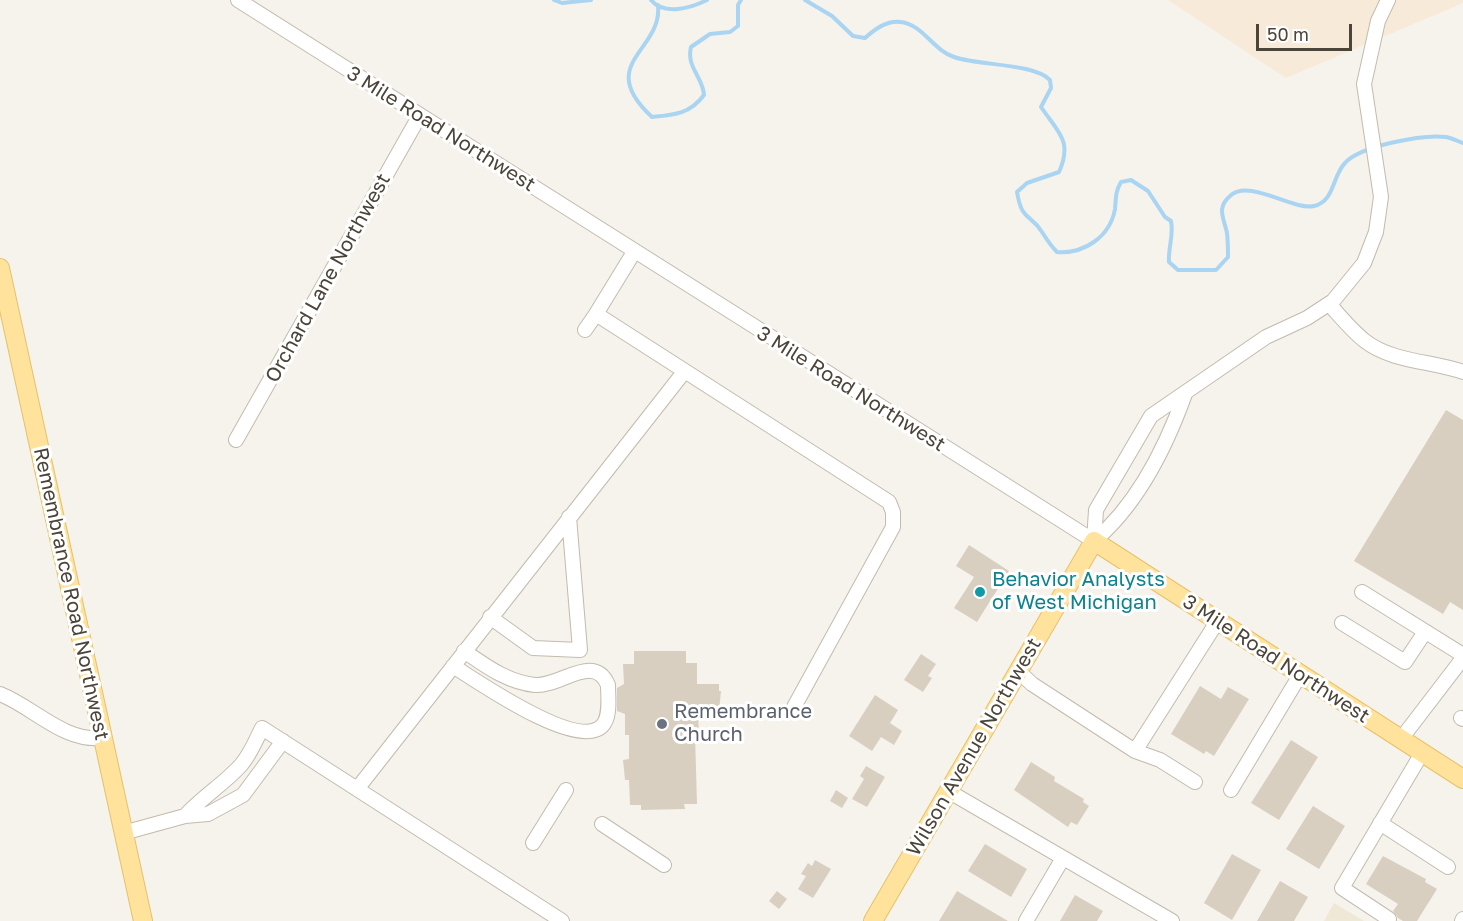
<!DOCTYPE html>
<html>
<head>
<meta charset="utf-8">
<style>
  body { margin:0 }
  #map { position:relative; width:1463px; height:921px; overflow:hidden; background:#f6f3ec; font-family:"Golos Text",sans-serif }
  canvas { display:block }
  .scale { position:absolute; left:1256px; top:24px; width:96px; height:27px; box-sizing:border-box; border:3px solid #4b4439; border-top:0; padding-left:8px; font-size:18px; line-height:21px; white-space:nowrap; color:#4b4439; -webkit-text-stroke:4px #fff; paint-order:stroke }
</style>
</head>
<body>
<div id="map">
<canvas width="1463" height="921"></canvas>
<div class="scale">50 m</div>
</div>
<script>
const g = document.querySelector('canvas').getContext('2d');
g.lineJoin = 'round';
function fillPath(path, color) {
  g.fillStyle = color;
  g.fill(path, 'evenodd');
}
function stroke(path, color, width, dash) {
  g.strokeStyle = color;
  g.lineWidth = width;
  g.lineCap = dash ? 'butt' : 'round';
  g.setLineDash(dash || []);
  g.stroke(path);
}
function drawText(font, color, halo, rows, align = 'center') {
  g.font = font + ' "Golos Text",sans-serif';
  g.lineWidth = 6;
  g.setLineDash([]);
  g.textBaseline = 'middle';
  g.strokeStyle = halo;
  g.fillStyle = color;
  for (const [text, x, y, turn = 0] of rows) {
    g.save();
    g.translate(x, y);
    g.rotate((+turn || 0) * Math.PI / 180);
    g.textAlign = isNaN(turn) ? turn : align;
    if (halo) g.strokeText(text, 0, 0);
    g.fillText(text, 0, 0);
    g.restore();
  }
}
fillPath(new Path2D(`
  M1168,0H1463V3L1286,78Z`), '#f7ead8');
fillPath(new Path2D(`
  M1334,903L1364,921H1324Z`), '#efe8d6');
stroke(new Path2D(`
  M554,0L562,3L591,0
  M651,0C664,16 691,8 707,0
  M805,0L832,16L853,36L865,38C875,29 887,20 901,22C923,25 933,50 954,57C980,66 1033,63 1050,80L1051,88L1041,107C1058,132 1073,141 1059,172L1027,183L1017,192C1022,222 1030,213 1042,232C1047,240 1050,245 1057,252C1084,254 1110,237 1115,209C1116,199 1115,192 1121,182L1131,180L1148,191L1165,217L1171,221C1174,236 1168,247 1169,262L1178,270H1216L1228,257C1228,249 1228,241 1227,233C1224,218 1216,208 1230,196C1249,178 1293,211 1314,206C1335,201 1332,176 1345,163C1360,146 1423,134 1446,137C1452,138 1457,141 1463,143
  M658,5C663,51 594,63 652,117C674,115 690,114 704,95C703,77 686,67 691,47L710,34L730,32L738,26V5L741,0`), '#a9d4f2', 4);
fillPath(new Path2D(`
  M1446,410L1463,420V610L1450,602L1443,614L1354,561Z
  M969,545L1009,571L977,622L954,608L974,577L956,566Z
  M634,651H686V663H697V684H719V691H721L719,711L698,712L699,734H695L697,804H684L685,809L641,810V805H630L629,780H625L623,760L629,759V735H625V714L617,711V688L624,684L623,664H634Z
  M921,654L936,664L928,676L932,678L923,692L904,680Z
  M1200,686L1221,699L1228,687L1249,699L1214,756L1206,751L1204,754L1171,734Z
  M875,695L898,710L890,723L902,731L894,745L881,737L872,751L849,736Z
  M1291,740L1318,757L1279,820L1251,803Z
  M1031,762L1055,777L1054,781L1084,799L1083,802L1089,806L1077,825L1071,822L1068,827L1014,790Z
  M866,766L885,777L867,807L852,799L864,779L860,776Z
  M836,790L848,798L842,808L830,801Z
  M1313,806L1345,826L1319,869L1286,849Z
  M985,844L1027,869L1011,897L968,871Z
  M1232,854L1261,870L1232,920L1204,903Z
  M1383,856L1426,879L1425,882L1437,889L1417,921H1403L1398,918L1393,911L1398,904L1366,884Z
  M815,860L831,869L813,898L798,889L806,876L801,874L808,863L812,866Z
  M1280,881L1308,897L1294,921H1257Z
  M777,891L787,899L779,909L769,901Z
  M957,891L1008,921H939Z
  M1075,895L1103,911L1097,921H1060Z`), '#d8cfc1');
const minor = new Path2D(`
  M238,0L1094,541
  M634,252L596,314L889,502L893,512V527L794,707
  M1329,304C1340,316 1352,331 1365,341C1392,362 1432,361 1463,372
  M585,330L596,314
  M236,440L420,115
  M1094,541L1096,510L1151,416L1266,337L1307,318L1333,301L1364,263L1376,232L1381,197L1364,84L1378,21L1388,0
  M1094,541C1138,504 1166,447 1185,394
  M1362,592L1463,655
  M490,617L533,648L580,650L569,517
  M1342,623L1405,662L1425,632
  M453,666C477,681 577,751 602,726C611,717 608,697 608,685C594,652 560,687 535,685C507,682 486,666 464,651
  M1018,671L1032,684L1135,751L1217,622
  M0,694C35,708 63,742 103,738
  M1461,718L1463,719
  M1401,739L1463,658
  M1135,751L1160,760L1195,782
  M357,789L562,921
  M1231,790L1300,675
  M948,791L1172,921
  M185,816C202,797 224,784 241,765C250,755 256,740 262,728L357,789L684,372
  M1380,823L1448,867
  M602,824L664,865
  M123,833L185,816L208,814L243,795L283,741
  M533,843L566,790
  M1389,919L1342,888L1422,753
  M1026,921L1063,858
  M1462,921L1463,919`);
const major = new Path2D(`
  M0,268L143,921
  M873,921L1094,541L1463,779`);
stroke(minor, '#c2bbae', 16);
stroke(major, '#e6c16a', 20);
stroke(minor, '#fff', 14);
stroke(major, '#ffe39c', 18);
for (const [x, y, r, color] of [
  [980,592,6,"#0f9aa8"],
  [662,724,6,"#6b7280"]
]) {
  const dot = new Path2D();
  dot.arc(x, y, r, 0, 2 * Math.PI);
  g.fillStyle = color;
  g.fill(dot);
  stroke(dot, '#fff', 2);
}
drawText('20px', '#4b4439', '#fff', [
  ["3 Mile Road Northwest",441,129,32],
  ["Orchard Lane Northwest",328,278,-61],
  ["3 Mile Road Northwest",851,389,32],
  ["Remembrance Road Northwest",71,594,78],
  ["3 Mile Road Northwest",1276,659,33],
  ["Wilson Avenue Northwest",974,747,-60]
]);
drawText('20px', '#0d838f', '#fff', [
  ["Behavior Analysts",992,580],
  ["of West Michigan",992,603]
], 'left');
drawText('20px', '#5b616d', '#fff', [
  ["Remembrance",674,712],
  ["Church",674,735]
], 'left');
</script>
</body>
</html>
